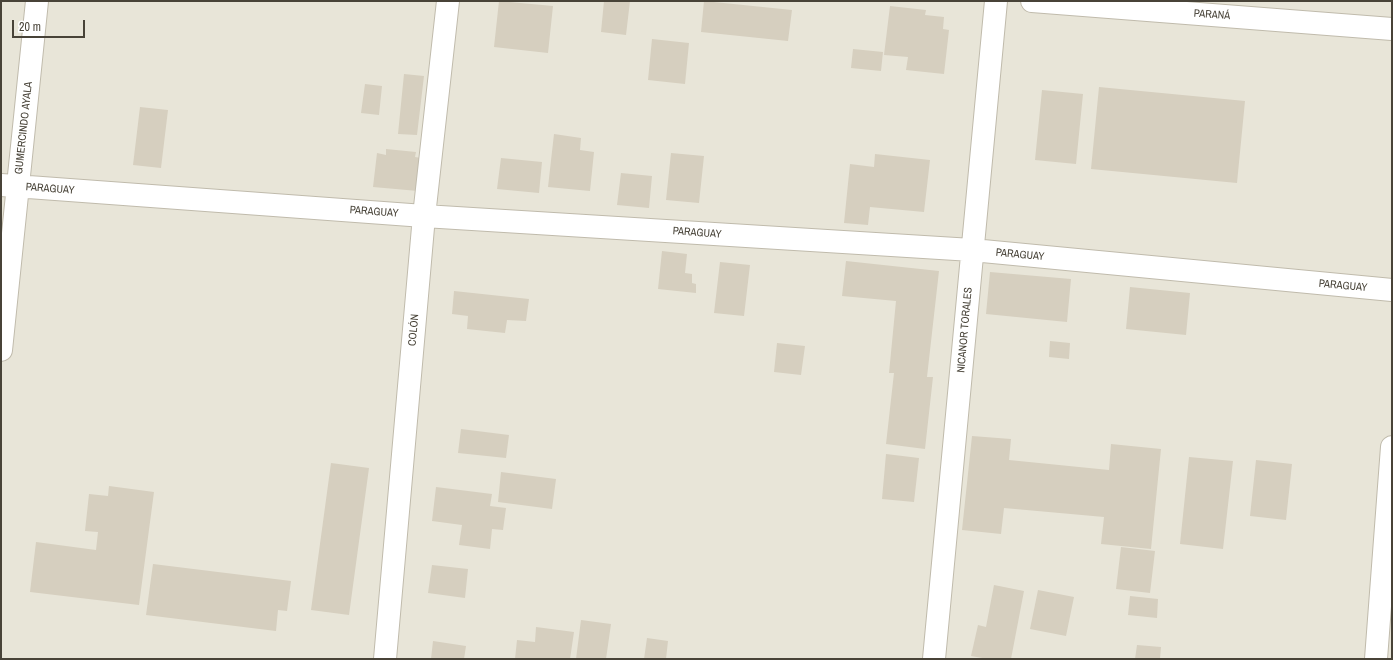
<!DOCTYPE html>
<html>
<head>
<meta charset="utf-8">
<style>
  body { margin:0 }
  #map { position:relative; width:1393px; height:660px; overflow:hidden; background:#f4f2ea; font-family:"Archivo Narrow",sans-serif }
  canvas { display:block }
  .frame { position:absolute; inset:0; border:2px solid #484338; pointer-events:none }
  .scale { position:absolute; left:12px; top:20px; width:73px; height:18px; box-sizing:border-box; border:2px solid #484338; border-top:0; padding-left:5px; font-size:12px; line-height:14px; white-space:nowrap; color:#484338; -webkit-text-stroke:3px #fff; paint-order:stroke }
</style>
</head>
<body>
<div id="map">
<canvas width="1393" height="660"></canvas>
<div class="frame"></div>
<div class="scale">20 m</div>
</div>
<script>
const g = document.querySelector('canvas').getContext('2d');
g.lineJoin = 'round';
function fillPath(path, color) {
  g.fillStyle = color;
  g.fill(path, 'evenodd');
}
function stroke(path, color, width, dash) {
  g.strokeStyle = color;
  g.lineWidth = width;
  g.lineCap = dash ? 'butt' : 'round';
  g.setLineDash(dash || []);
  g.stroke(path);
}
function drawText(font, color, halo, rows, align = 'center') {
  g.font = font + ' "Archivo Narrow",sans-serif';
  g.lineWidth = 3;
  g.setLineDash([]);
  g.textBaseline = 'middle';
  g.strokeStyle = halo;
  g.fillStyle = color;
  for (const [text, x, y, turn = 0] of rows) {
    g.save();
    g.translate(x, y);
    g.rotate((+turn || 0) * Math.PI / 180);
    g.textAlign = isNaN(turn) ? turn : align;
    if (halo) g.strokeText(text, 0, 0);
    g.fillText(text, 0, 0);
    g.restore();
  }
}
fillPath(new Path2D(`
  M1,1H1392V659H1Z`), '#e8e5d8');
fillPath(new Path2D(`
  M499,1L553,6L548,53L494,47Z
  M604,1H630L626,35L601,32Z
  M704,1L792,10L788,41L701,32Z
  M890,6L926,10L925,15L944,17L943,29L949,30L944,74L906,70L908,57L884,55Z
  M652,39L689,43L685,84L648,80Z
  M853,49L883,52L881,71L851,68Z
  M404,74L424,76L417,135L398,134Z
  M365,84L382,86L379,115L361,113Z
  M1099,87L1245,101L1237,183L1091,169Z
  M1042,90L1083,94L1076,164L1035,160Z
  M140,107L168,110L161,168L133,165Z
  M554,134L581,138L580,150L594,152L590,191L548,187Z
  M386,149L416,152L415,157L421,158L418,191L373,187L377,153L386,155Z
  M671,153L704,156L699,203L666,200Z
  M875,154L930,160L924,212L870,207L868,225L844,223L850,164L874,167Z
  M501,158L542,162L539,193L497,189Z
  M621,173L652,176L649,208L617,205Z
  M662,251L687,254L685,273L692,274V283L696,284V293L658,289Z
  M846,261L939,271L927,377H933L925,449L886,444L894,373H889L896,301L842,296Z
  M720,262L750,265L744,316L714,313Z
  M990,272L1071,279L1067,322L986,314Z
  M1130,287L1190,293L1186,335L1126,329Z
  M454,291L529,299L526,321L507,320L505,333L467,329L468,316L452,314Z
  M1050,341L1070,343L1069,359L1049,357Z
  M777,343L805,346L801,375L774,372Z
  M461,429L509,435L506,458L458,453Z
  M972,436L1011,439L1009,460L1109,470L1111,444L1161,449L1151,549L1101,544L1104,517L1004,508L1001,534L962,530Z
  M886,454L919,458L914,502L882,499Z
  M1189,457L1233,461L1223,549L1180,544Z
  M1256,460L1292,464L1286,520L1250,516Z
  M331,463L369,468L349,615L311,610Z
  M501,472L556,479L552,509L498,502Z
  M109,486L154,492L139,605L30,592L36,542L96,550L98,532L85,531L89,494L108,496Z
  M436,487L492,494L490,506L506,508L503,530L492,529L490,549L459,545L462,525L432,521Z
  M1121,547L1155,551L1150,593L1116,589Z
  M153,564L291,581L287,611L278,610L276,631L146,615Z
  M432,565L468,569L465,598L428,593Z
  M994,585L1024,591L1011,659H988L971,656L978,625L986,627Z
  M1038,590L1074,597L1066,636L1030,629Z
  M1130,596L1158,599L1157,618L1128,615Z
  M581,620L611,624L606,659H576Z
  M536,627L574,632L570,659H515L517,640L535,642Z
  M647,638L668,641L666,659H644Z
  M433,641L466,646L464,659H431Z
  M1137,645L1161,647L1160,659H1135Z`), '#d6cfbf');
const minor = new Path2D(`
  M1032,1L1392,29
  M1,185L424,216L972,250L1392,290
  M1,350L37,1
  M385,659L424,216L448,1
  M934,659L996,1
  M1376,659L1392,447`);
stroke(minor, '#c0bbac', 24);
stroke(minor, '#fff', 22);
drawText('11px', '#484338', '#fff', [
  ["PARANÁ",1212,15,4],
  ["GUMERCINDO AYALA",24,128,-84],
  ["PARAGUAY",50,189,4],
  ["PARAGUAY",374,212,4],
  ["PARAGUAY",697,233,4],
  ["PARAGUAY",1020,255,5],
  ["PARAGUAY",1343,286,5],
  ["COLÓN",414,330,-85],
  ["NICANOR TORALES",965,330,-85]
]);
</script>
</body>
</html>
